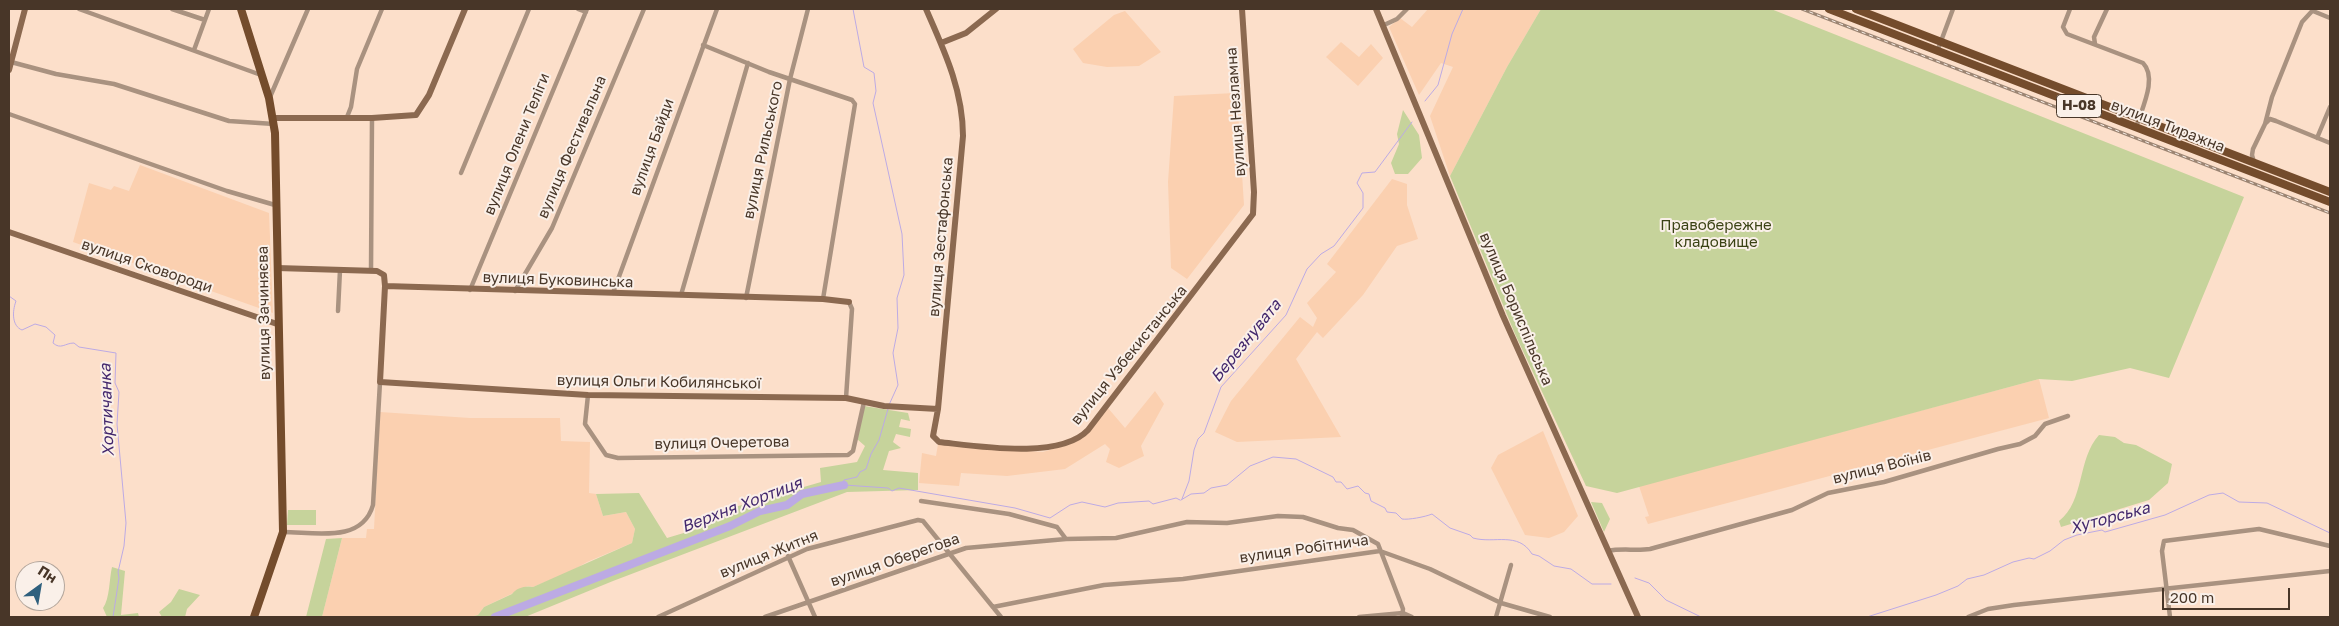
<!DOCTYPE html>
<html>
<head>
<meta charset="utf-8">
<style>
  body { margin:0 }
  #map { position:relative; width:2339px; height:626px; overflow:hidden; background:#fcdfca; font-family:"Golos Text",sans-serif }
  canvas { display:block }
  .frame { position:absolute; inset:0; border:10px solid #483628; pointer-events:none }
  .north { position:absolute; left:15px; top:561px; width:50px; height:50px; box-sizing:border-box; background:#faf0e9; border:1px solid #b3a69c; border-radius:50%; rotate:32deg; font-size:14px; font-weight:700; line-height:20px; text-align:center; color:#483628 }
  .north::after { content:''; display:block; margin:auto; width:18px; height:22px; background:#2f607e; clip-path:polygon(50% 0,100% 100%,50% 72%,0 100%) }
  .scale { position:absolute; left:2162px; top:588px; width:128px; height:22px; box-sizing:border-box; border:2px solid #483628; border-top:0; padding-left:6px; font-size:15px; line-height:18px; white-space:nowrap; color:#483628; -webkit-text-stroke:4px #faf0e9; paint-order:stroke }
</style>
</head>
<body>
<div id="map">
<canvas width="2339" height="626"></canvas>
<div class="frame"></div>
<div class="north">Пн</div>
<div class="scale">200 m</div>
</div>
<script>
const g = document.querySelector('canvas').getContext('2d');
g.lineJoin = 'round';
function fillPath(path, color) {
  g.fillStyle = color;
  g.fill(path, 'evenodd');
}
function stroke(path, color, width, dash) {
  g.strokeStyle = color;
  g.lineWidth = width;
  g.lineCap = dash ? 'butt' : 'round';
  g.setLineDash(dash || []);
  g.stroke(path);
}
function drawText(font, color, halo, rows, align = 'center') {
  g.font = font + ' "Golos Text",sans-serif';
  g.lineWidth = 4;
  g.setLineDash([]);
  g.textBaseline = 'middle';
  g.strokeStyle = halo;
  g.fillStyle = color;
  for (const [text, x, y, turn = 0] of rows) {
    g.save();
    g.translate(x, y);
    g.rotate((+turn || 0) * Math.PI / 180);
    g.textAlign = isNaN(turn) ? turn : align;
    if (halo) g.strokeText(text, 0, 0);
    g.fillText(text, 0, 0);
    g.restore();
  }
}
fillPath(new Path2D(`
  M1428,9H1541L1507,67L1450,176L1430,116L1453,67L1441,63L1419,95L1389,27L1400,18L1412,27Z
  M1125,11L1161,52L1139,66L1107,67L1083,63L1073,49L1114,15Z
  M1341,42L1359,57L1371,44L1383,58L1358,86L1326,57Z
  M1235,93L1237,95L1244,205L1187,279L1171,268L1168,182L1174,96Z
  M140,165L269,213L273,313L73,242L89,183L111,190L114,186L129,191Z
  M1392,179L1407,184V205L1418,239L1397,246L1363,295L1323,338L1317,332L1296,359L1341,437L1237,442L1215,432L1231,401L1300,317L1313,327L1317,318L1307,303L1336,272L1327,264Z
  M2039,379L2049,418L1648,524L1645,517L1649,516L1639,486Z
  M1155,391L1164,404L1141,446L1144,456L1119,468L1106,462L1110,449L1105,444L1065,469L1007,476L961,473L959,486L919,483L922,453L936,456L938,444L1043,452L1070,444L1108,408L1125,428Z
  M380,412L470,418H560L561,441L590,442L589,493L596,494L603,516L626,512L635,529L632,543L587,562L572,571L533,587L528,586L484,607L478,615L470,617H322L342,538H366L367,529H374Z
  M1543,431L1578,516L1564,532L1549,538L1525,535L1491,468L1498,455Z`), '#fbd0b0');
fillPath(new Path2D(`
  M1541,9H1771L2244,197L2169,378L2130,368L2072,381L2039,379L1617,493L1586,486L1515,334L1450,176L1507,67Z
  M1403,110L1419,135L1422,158L1408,174H1395L1391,163L1399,144L1397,134Z
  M864,406L908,413L910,421L901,419L899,427L911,429L910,437L896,434L893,442L901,448L889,451L883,470L918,473V490L847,492L613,581L525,617H470L478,615L484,607L512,594C516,588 526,585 533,587L632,543L635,529L626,512L603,516L596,494L639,493L667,538L697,529L735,507L821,482L820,468L857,462L865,446L857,439Z
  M2099,435L2115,437L2124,443L2136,445L2172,464L2168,483L2149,500L2061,527L2059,521C2085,501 2077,459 2099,435Z
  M1591,502L1602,503L1610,519L1604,532Z
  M288,510H316V525H287Z
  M342,538L322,617H306L326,539Z
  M112,567L125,571L121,615L138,613L139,617H107L103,608C110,598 109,580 112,567Z
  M179,589L200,595L187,609L185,617H162L159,612L171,602Z`), '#c6d39b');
stroke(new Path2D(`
  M853,9L864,67L874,73L876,91L873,103L902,234L904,275L897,298L898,328L893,353L898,385L889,405
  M1425,101L1438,85L1452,34L1463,9
  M9,296L16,301C12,312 12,326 22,330L35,324L46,327L55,335L53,343C61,350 65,343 74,343L79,347L116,353L115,383L119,392L117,424L126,523L124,546L118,572L119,578L113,617
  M844,485L888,488L892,491L899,488L1015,508L1050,518L1070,505L1082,502L1105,507L1118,503L1149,501L1153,504L1176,498L1180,500
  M841,486L844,480L857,477L860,472L866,469L871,454L879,440L888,409
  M1182,499L1189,481L1194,450L1198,439L1204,433L1221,387L1286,315L1307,269L1321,254L1334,246L1363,208V193L1357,183L1362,173L1375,172L1412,122
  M1181,500L1191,494L1204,493L1211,488L1227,485L1250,466L1273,457L1296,459L1333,477L1336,482H1341L1347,489L1358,486L1365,493L1369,494L1371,501L1385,508L1387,512L1396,513L1402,519C1408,520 1425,517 1432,514L1450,528L1470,535L1473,538C1494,544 1518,531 1532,554L1539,556L1554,566L1571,569L1592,584H1611
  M1635,578L1649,583L1666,600L1701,617
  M1867,617L1936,595L1958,586L1967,579L1984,575L2013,562L2029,558L2034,559L2050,551L2064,540L2077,535L2102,530L2105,532L2165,515L2209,495L2223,493L2239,502L2267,503L2330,533`), '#bcaae4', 1);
stroke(new Path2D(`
  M495,617L730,526L760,511L787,505L802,494L844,485`), '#bcaae4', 8);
stroke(new Path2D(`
  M79,9L261,75
  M172,9L205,20
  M578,9L586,12
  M2070,9L2063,27L2067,34L2143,63C2158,78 2141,110 2136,128
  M2313,11L2330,18
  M1384,25L1397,19L1407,9
  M2095,44L2094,37L2107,9
  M703,45L769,72L852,100L855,104L823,299
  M194,50L209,9
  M1937,52L1953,9
  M11,62L56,74L114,84L229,121L274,124
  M270,97L308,9
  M9,114L227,191L275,205
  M347,117L351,107L357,69L382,9
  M2266,123L2270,119L2276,121L2330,143
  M2317,138L2330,107
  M2254,162L2252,155L2253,149L2265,124L2272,97L2302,22L2314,9
  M461,173L529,9
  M371,271L372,118
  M470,290L587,9
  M515,291L552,228L644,9
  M613,293L717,9
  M681,295L748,63
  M746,298L790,79L808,9
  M338,311L340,270
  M588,395L585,424L606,455L618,458L848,455L853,451L864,402
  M846,398L852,309L849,302
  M921,501L1009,514L1057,527L1066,539L1116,538L1187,522L1227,523L1278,516L1303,517L1338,528L1353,530L1378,544L1403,609L1402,617
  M283,532C314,532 362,544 373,505L380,382
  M1609,551C1619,548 1637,551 1650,549L1792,510L1828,493L1884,482L1998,449L2020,444L2035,436L2045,424L2068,416
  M788,556L815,617
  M993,607L1104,585L1183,579L1380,551L1430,569L1501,603L1550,617
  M658,617L807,549L918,520L923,521L1001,617
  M765,617L966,548L1066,539
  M1359,617L1403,613L1412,617
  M1496,617L1511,565
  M1968,617L1988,609L2014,605L2330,571
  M2170,617L2162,551L2164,541L2259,529L2330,546`), '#a99280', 4.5);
stroke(new Path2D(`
  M926,9C944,50 963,90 963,136L938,409L933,436L939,442C977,446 1060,460 1088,430L1253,214L1254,192L1242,9
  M1376,9L1503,316L1638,617
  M941,43L966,33L996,9
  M9,70L25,9
  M274,118H372L416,115L429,95L465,9
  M9,232L277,324
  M277,268L377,271L384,275L385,286L823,299L849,302
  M385,286L380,382L588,395L846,398L884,406L938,409`), '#8b6950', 6);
stroke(new Path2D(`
  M241,9L269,98L275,133L283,532L254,617
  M1829,9L2330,202
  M1856,9L2330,192`), '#744c2c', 8);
const rail = new Path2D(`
  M1802,9L2330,213`);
stroke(rail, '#9c8573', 3);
stroke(rail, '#faf0e9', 1, [4]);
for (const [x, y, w] of [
  [2079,106,45]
]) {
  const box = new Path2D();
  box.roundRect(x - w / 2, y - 11.5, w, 23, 4);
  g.fillStyle = '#faf0e9';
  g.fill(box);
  stroke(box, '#483628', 1);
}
drawText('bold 14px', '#483628', null, [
  ["Н-08",2079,106]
]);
drawText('15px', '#483628', '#faf0e9', [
  ["вулиця Незламна",1236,112,-94],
  ["вулиця Тиражна",2168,126,21],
  ["вулиця Олени Теліги",517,144,-68],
  ["вулиця Фестивальна",572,147,-67],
  ["вулиця Байди",652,147,-70],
  ["вулиця Рильського",763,150,-78],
  ["вулиця Зестафонська",941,237,-85],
  ["вулиця Сковороди",147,266,19],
  ["вулиця Буковинська",558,280,2],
  ["вулиця Бориспільська",1516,309,67],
  ["вулиця Зачиняєва",264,313,-91],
  ["вулиця Узбекистанська",1129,355,-51],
  ["вулиця Ольги Кобилянської",659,382,1],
  ["вулиця Очеретова",722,443,-1],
  ["вулиця Воїнів",1882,467,-14],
  ["вулиця Робітнича",1304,549,-8],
  ["вулиця Житня",769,554,-22],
  ["вулиця Оберегова",895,560,-19]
]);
drawText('15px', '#3b4315', '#faf0e9', [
  ["Правобережне",1716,225],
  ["кладовище",1716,242]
]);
drawText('italic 16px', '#43286d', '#faf0e9', [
  ["Березнувата",1246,341,-51],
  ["Хортичанка",107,410,-92],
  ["Верхня Хортиця",742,505,-21],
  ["Хуторська",2110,518,-15]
]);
</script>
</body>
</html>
